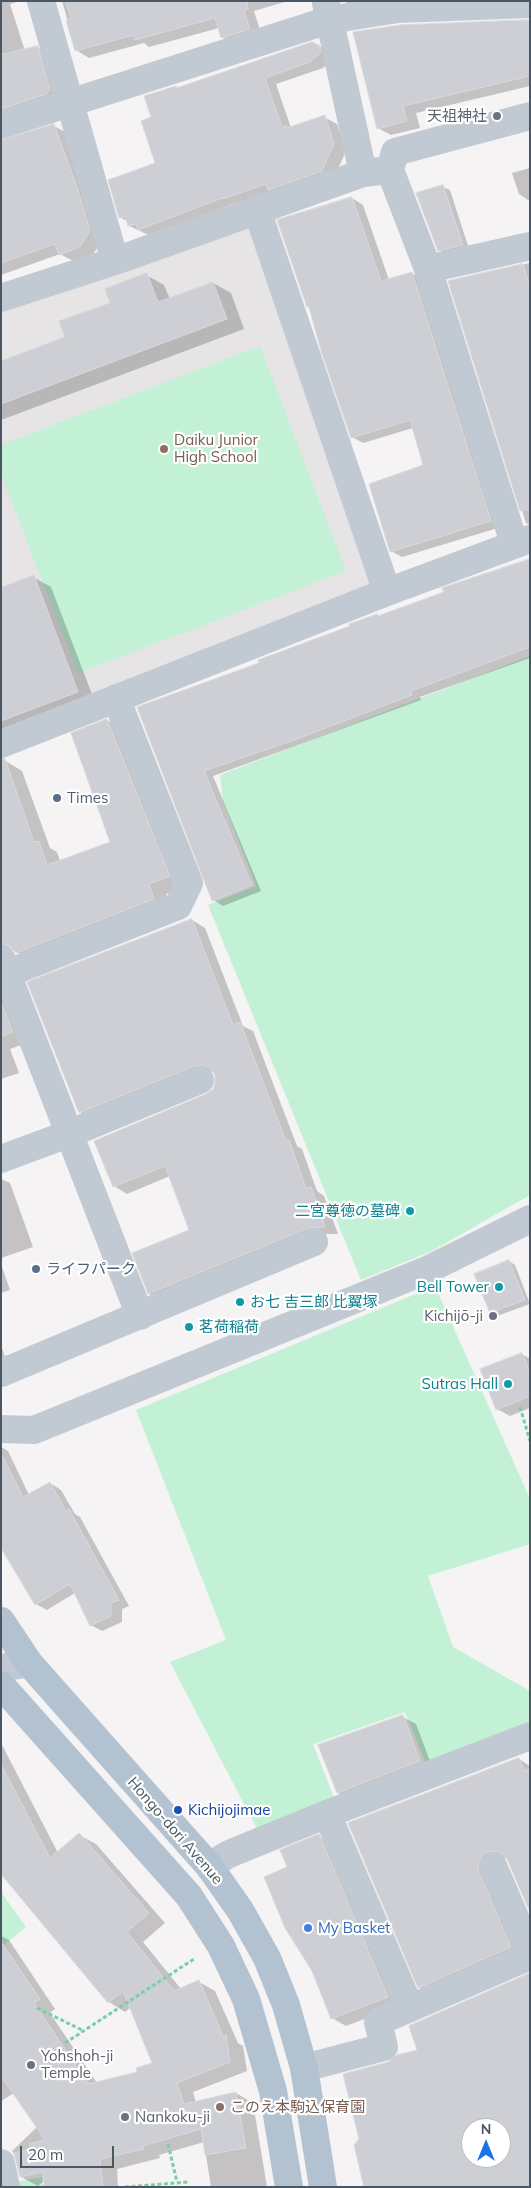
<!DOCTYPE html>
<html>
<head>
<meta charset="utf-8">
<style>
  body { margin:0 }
  #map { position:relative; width:531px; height:2188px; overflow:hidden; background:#f5f3f3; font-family:Mulish,sans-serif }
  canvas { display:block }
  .frame { position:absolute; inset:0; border:2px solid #4a5661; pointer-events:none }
  .north { position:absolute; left:461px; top:2118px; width:50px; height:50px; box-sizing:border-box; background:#fff; border:1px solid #b7bbc0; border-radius:50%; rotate:0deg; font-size:14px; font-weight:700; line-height:20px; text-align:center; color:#4a5661 }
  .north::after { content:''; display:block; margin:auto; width:18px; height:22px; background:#1a73e8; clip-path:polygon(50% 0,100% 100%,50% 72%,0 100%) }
  .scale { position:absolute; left:20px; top:2146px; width:94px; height:22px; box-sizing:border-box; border:2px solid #4a5661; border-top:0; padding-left:6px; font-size:15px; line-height:18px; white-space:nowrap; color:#4a5661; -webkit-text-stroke:4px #fff; paint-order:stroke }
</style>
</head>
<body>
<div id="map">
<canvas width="531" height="2188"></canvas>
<div class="frame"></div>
<div class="north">N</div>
<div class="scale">20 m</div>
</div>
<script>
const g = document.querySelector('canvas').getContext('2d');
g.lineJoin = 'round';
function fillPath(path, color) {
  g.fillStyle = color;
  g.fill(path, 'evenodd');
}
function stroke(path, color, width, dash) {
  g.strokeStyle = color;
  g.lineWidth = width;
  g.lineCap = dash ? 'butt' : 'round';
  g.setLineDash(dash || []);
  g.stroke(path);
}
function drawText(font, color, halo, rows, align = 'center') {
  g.font = font + ' Mulish,"Noto Sans JP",sans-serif';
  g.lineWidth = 4.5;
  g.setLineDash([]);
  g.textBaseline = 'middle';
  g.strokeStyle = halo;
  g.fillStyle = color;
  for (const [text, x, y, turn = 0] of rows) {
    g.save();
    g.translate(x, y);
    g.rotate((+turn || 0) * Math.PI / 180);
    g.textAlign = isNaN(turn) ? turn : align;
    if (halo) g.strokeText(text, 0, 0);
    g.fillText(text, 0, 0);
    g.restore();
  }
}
fillPath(new Path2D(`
  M250,223L373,585L1,733V312Z`), '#e6e4e5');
fillPath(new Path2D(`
  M260,346L346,571L78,673L1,474V445Z
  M530,656V1195L432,1251L361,1280L208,905L256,886L223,801L220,775Z
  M435,1286L530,1499V1544L428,1576L453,1647L530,1691V1724L426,1764L405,1712L313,1744L335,1800L257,1829L170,1662L226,1640L136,1410Z
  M1,1892L26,1927L4,1945L1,1940Z
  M42,2177L43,2187H18L19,2181Z`), '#c3f1d5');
fillPath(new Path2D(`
  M1,1H20L10,4L25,51L37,47L50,55L63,97L1,124Z
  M62,1H288L254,11L262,36L235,45L222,37L219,28L149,47L144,43L89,58L76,50Z
  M344,1H404L357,9Z
  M530,21V86L416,113L420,128L391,135L378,128L437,27Z
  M319,46L331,54L332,59L323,68L276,84L291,128L324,117L337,124L346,151L334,178L233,204L151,236L129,226L127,221L120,217L157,164L153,118L175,87L178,88Z
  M54,126L67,133L103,239L93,254L73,261L60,254L1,275V141Z
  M530,168V200H528L519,194L512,173Z
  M443,187L450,190L469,249L445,254L439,250Z
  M352,198L363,205L389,280L412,273L423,280L501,527L402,557L391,551L425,466L413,428L363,443L352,437L311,309L308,307Z
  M530,263V525L526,523L450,281Z
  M146,275L164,285L170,299L213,283L231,293L244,329L1,420V363L67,338Z
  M530,560V658L420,697L421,700L213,776L261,891L223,906L213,900L138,708L261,664L377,615L380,617Z
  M33,577L51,587L95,702L3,753L4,760L22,771L50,848L57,852L60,861L112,843L107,720L125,731L187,887L166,894L172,909L35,963L17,952L1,915V589Z
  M192,920L205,928L243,1026L253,1031L297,1146L302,1149L317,1191L324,1196L338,1234H322L162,1301L149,1294L134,1254L191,1231L170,1176L127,1194L114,1186L214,1090L217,1083L216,1074L214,1072H208L93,1120L80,1112Z
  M1,998L16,1007L30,1042L10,1049L19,1073L1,1079Z
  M1,1179L10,1183L33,1247L1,1258Z
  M509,1261L515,1265L530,1304L497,1316L491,1312Z
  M1,1264L10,1290L1,1293Z
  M1,1345L9,1369L1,1372Z
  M522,1354L530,1359V1408L510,1416L497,1409Z
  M1,1447L8,1451L29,1495L50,1483L61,1490L75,1514L80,1517L129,1606L122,1609V1622L102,1631L91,1625L75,1593L47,1610L36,1604L1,1537Z
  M403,1717L416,1724L433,1769L351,1800L338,1793Z
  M1,1743L58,1853L79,1835L96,1844L165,1923L143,1942L181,1989L199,1982L215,1991L238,2043L243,2046L247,2071L193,2092L196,2103L236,2093L253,2103L267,2187H211L204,2142L159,2155L160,2158L117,2169L118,2187H46L45,2180L38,2186L21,2177L17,2159L12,2151L37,2127L14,2093L1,2101V1936L9,1940L55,2009L50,2013L97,2083L138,2073L154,2064L131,2007L125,2012L109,2002L1,1871Z
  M519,1759L530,1766V1909L507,1858H501L523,1955L432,1994L419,1987Z
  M319,1836L332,1844L401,2005L346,2026L332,2018L313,1970L288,1868Z`), '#0003');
const building = new Path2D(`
  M66,1H247L248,9L244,10L250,29L221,38L215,18L135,40L134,35L75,51L66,20L71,19Z
  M530,20V76L403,106L407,121L377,129L353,32L400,25Z
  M312,42L319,45L321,52L310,62L265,78L282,127L286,125L287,128L325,115L334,144L322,171L268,190L266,184L222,199V198L138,230L136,224L128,226L125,216L119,218L108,180L155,163L141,121L151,117L144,96L176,86V88Z
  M38,46L50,90L46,94L1,109V55Z
  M54,124L78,190L90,231L80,247L59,255L55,244L1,263V140Z
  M443,185L463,245L438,251L416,193Z
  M352,197L381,281L412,272L491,521L390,552L369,484L423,465L410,420L351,438L322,354L309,307H307L277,220Z
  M523,264L530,287V509L520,511L448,281Z
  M147,273L158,302L213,282L227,319L1,404V361L65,337L59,321L110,303L105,289Z
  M530,559V647L411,691L412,695L297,739L204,771L252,885L212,901L137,707L259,663L258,660L350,626L349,624L377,614L378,616L444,592L442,588Z
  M34,575L78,692L1,721V588Z
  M107,719L170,876L149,884L154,899L16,953L10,946L1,943V760L5,759L34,842L39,841L47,865L110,842L71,733Z
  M192,919L233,1025L240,1022L286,1141L289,1140L306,1188L311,1187L325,1227L308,1228L148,1294L132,1253L189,1230L165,1166L113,1187L94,1141L206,1094L213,1089L215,1083V1075L209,1067L202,1065L194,1066L79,1113L27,982Z
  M1,1002L13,1032L1,1037Z
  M509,1260L525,1300L490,1313L474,1274Z
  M522,1353L530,1372V1396L496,1410L480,1369Z
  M1,1453L23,1497L50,1482L66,1511L69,1509L119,1600L111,1603V1616L90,1626L70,1584L35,1605L1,1548Z
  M403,1715L420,1761L337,1793L318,1745Z
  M519,1758L524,1771L530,1768V1912L507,1859L503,1854L495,1851L486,1852L481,1856L478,1864L479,1872L511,1947L418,1988L348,1823Z
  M1,1764L50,1858L79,1833L149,1913L127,1932L174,1991L199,1980L223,2036L226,2035L230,2062L177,2083L184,2104L236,2092L246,2148L205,2155L201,2129L143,2146L144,2149L100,2159L103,2187H44L43,2172L20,2177L14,2153L31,2149L29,2144L45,2140L1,2076V1942L40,1999L34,2003L88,2084L137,2072L136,2068L152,2063L123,1991L108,2003L1,1874Z
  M319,1834L388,1997L331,2019L312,1971L285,1928L264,1877L287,1867L280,1850Z
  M530,1973V2187H364L354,2145L359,2139L343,2074L388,2062L397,2055L417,2050L409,2026ZM471,2128H501V2158H471Z`);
fillPath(building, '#cdcfd5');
stroke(building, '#d7d9de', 1);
stroke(new Path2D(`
  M520,1407L530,1441
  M37,2008L84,2031
  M65,2043L194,1959
  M168,2144L177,2182
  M125,2187L188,2182`), '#7ad0a6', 3, [4, 2.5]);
stroke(new Path2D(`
  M41,1L115,261
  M326,3L363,173
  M1,125L329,20L398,9L530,4
  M390,170L395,152L530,116
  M257,210L387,592
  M428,269L530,246
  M1,298L115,261L363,173L390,170L428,269L514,543
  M1,744L387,592L530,539
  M1,958L140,1316
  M1,976L178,906L189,883L116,698
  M1,1159L71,1133L200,1080
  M1,1373L314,1242
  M1,1429L34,1430L427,1270L530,1219
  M1,1668L29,1663
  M327,1814L410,2008
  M209,1866L229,1854L327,1814L530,1736
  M493,1866L530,1952
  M304,2068L384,2047L378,2022L530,1956
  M1,2163L6,2187`), '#c1cad2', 28);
stroke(new Path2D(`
  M1,1621L29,1663L209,1866L240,1910L267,1958L286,2005L304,2068L323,2187
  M1,1685L189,1896L221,1946L246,1999L273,2091L289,2187`), '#b3c2d1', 28);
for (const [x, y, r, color] of [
  [497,116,5,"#6b7280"],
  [164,449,5,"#8d6e63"],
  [57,798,5,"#5c6f8a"],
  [410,1211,5,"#0f9aa8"],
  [36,1269,5,"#5c6f8a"],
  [499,1287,5,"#0f9aa8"],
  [240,1302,5,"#0f9aa8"],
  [493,1316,5,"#6b7280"],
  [189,1327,5,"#0f9aa8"],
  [508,1384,5,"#0f9aa8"],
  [178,1810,5,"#1a4fb4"],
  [308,1928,5,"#3f7fe0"],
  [31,2065,5,"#6b7280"],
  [220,2107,5,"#8d6e63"],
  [125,2117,5,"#6b7280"]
]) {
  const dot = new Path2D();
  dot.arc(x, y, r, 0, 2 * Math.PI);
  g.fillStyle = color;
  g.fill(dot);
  stroke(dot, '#fff', 2);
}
drawText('15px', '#5b616d', '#fff', [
  ["天祖神社",487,116],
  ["Kichijō-ji",483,1316],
  ["Yohshoh-ji",41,2056,"left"],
  ["Temple",41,2073,"left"],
  ["Nankoku-ji",135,2117,"left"]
], 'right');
drawText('15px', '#785e54', '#fff', [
  ["Daiku Junior",174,440],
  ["High School",174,457],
  ["このえ本駒込保育園",230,2107]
], 'left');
drawText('15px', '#4e5e75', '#fff', [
  ["Times",67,798],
  ["ライフパーク",46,1269]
], 'left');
drawText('15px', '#0d838f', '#fff', [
  ["二宮尊徳の墓碑",400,1211],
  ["Bell Tower",489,1287],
  ["お七 吉三郎 比翼塚",250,1302,"left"],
  ["茗荷稲荷",199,1327,"left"],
  ["Sutras Hall",498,1384]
], 'right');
drawText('15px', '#164399', '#fff', [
  ["Kichijojimae",188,1810]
], 'left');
drawText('15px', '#4a5661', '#fff', [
  ["Hongo-dori Avenue",175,1831,49]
]);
drawText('15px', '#366cbe', '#fff', [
  ["My Basket",318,1928]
], 'left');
</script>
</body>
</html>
